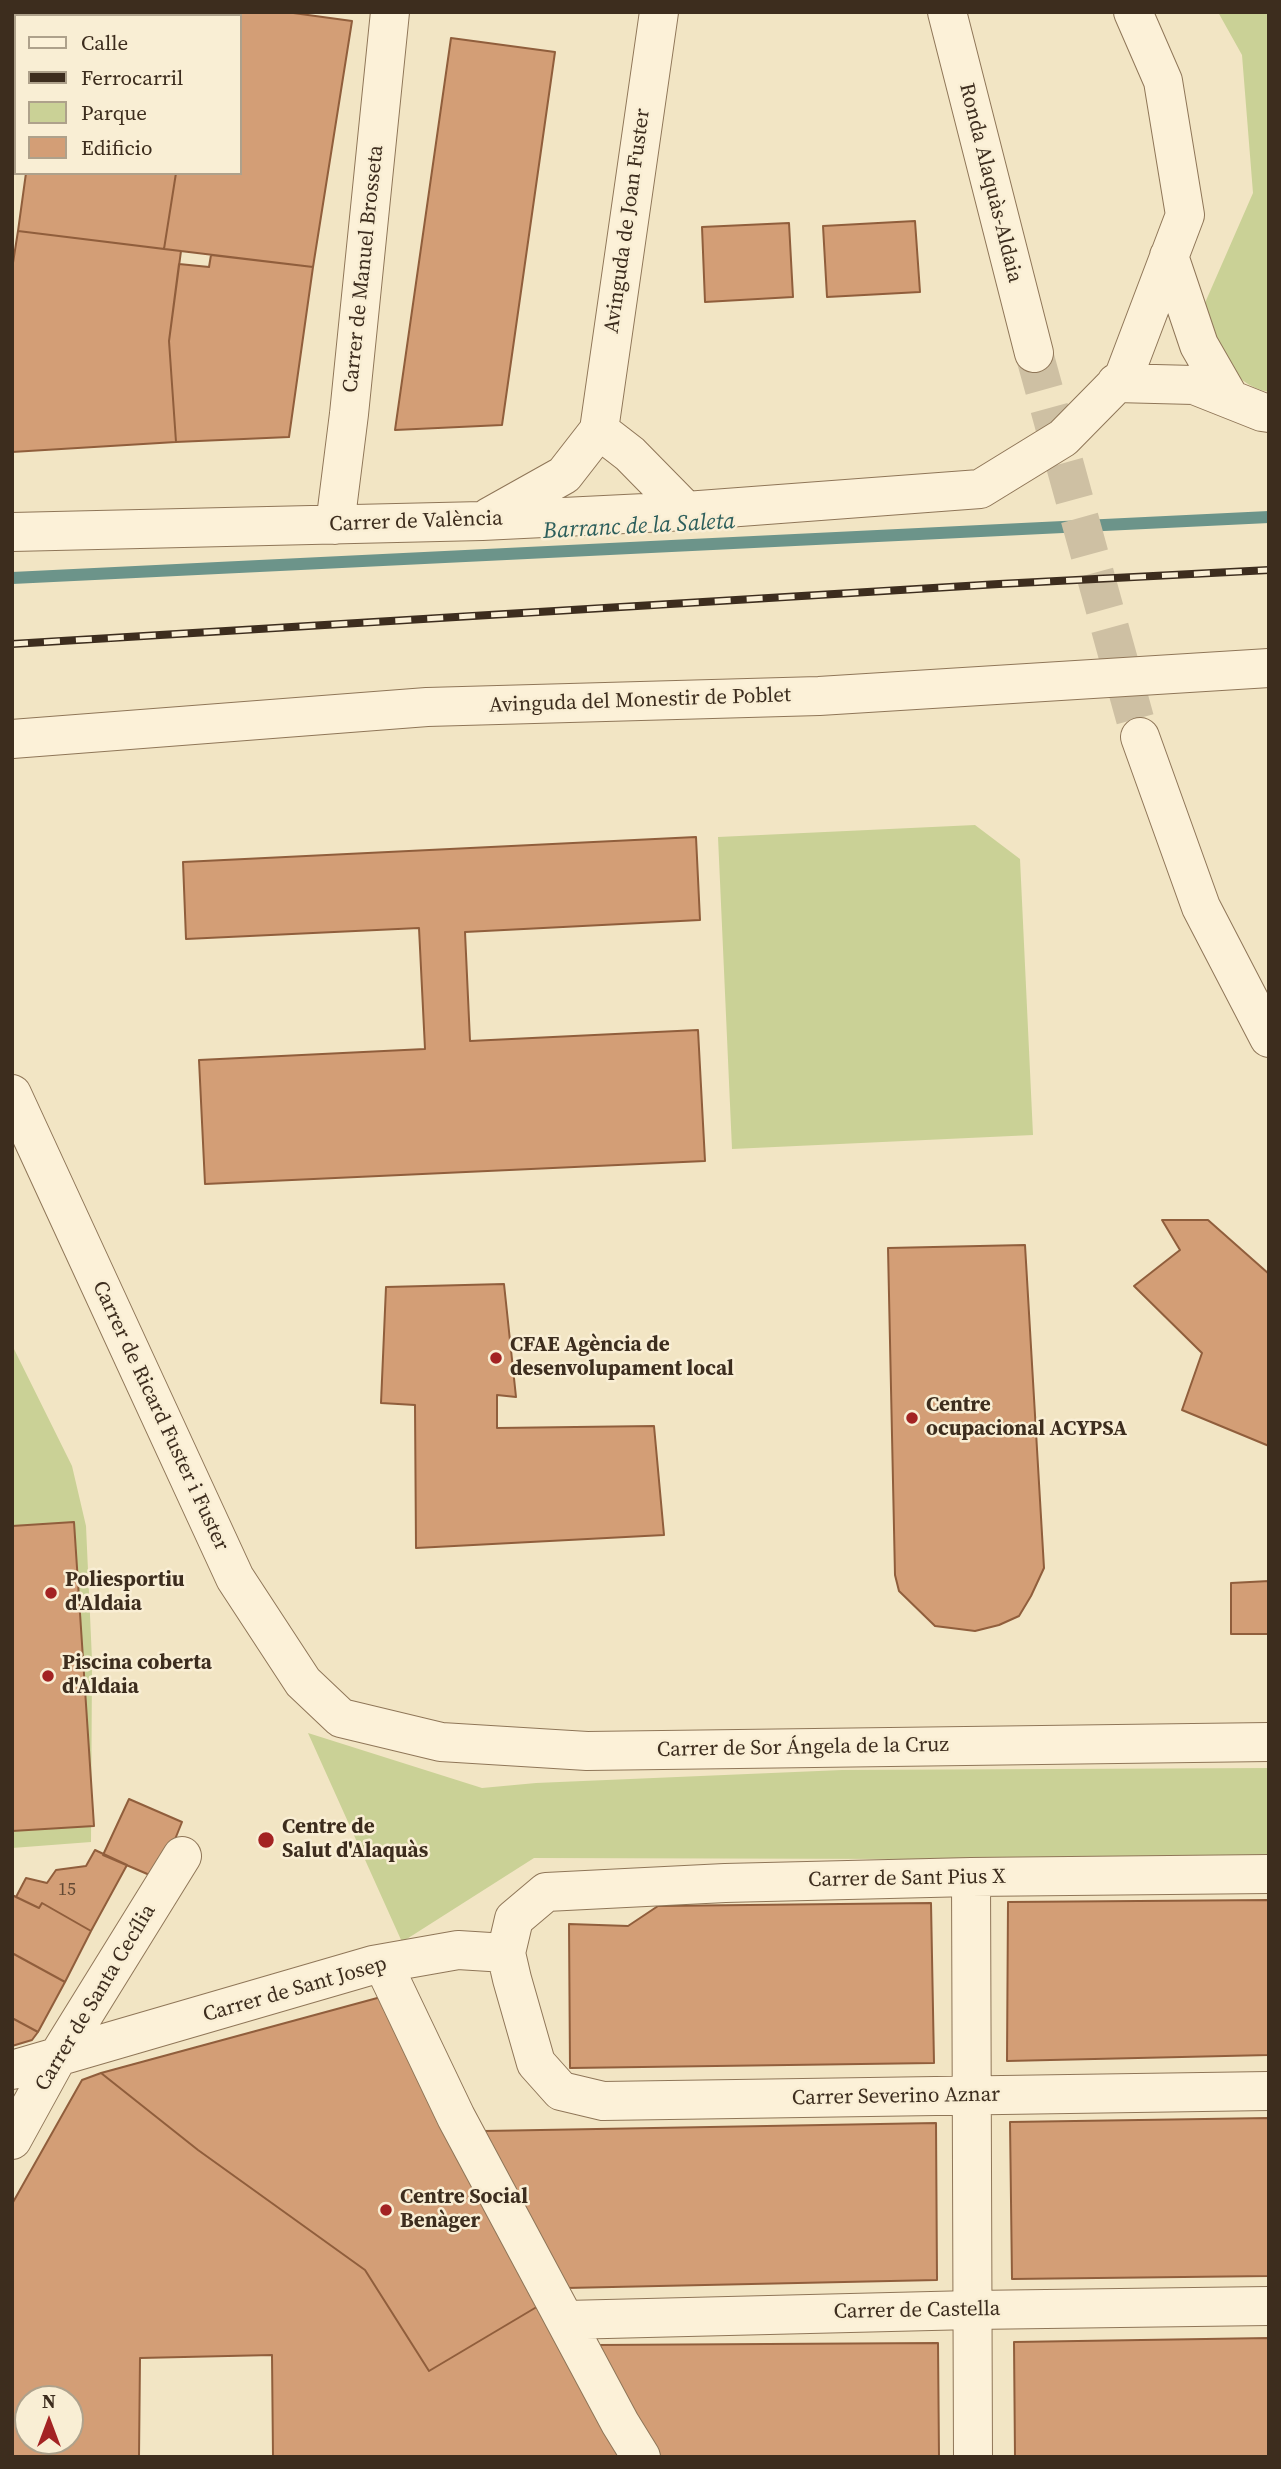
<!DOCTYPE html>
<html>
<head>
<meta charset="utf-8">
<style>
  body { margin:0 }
  #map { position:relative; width:1281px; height:2469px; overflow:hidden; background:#f2e5c4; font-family:"Source Serif 4",serif }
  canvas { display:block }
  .frame { position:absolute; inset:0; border:14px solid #3d2d1e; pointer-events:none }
  .legend { position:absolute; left:14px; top:14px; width:228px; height:161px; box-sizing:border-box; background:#f9eed4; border:2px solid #aea18b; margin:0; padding:9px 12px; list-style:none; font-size:21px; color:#3d2d1e }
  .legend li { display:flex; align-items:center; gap:14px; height:35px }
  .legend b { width:35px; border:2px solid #aea18b }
  .north { position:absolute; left:14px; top:2385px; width:70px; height:70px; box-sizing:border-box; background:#f9eed4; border:2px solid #aea18b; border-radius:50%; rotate:0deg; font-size:19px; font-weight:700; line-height:28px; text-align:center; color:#3d2d1e }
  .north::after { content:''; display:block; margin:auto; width:24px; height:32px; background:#a32323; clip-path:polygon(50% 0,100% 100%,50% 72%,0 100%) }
</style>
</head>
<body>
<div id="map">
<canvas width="1281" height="2469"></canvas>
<div class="frame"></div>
<ul class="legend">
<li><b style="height:9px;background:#fcf1d8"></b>Calle</li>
<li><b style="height:9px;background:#3d2d1e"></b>Ferrocarril</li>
<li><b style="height:19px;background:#cad196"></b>Parque</li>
<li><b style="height:19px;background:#d39e76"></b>Edificio</li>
</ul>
<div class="north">N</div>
</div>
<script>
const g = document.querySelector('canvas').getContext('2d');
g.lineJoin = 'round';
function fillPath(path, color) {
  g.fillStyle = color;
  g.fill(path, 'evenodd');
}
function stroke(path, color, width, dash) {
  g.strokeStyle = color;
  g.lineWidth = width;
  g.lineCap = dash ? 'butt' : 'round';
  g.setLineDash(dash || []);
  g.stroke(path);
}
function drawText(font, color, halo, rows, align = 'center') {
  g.font = font + ' "Source Serif 4",serif';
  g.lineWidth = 5;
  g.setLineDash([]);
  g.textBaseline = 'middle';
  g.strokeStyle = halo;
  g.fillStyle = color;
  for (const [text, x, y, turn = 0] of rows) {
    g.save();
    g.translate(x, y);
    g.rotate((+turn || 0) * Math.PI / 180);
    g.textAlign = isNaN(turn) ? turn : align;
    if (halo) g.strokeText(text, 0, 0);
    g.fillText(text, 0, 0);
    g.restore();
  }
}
fillPath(new Path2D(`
  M1218,12H1269V392C1229,385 1216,344 1201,312L1253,193L1242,55Z
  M975,825L1020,859L1033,1135L732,1149L718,837Z
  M12,1345L72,1466L86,1526L92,1660L91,1842L12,1848Z
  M308,1733L482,1788L536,1783L842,1770L1269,1768V1860L534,1858L402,1942Z`), '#cad196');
stroke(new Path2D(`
  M12,578L1269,517`), '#6c948a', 12);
const building = new Path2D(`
  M50,12H202V16H50Z
  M202,12H286L352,21L313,267L164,249L176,173H240V16H202Z
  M451,38L555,52L502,425L395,430Z
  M26,173H176L164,249L18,231Z
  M915,221L920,292L827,297L823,226Z
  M789,223L793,297L705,302L702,227Z
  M18,231L181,251L169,341L176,442L12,452V269Z
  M211,255L313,267L289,437L176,442L169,341L179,264L209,267Z
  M696,837L700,920L465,932L470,1041L698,1030L705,1161L205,1184L199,1060L425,1049L419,928L186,939L183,862Z
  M1162,1220H1208L1269,1274V1446L1182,1410L1202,1353L1134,1286L1180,1250Z
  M1025,1245L1044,1568L1031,1596L1019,1616L999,1625L975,1631L935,1626L899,1591L895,1575L888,1248Z
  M504,1284L516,1397L497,1395V1428L654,1426L664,1535L416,1548L415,1405L381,1403L386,1287Z
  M74,1522L94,1826L12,1831V1526Z
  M1269,1581V1634H1231V1583Z
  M129,1799L182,1822L159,1879L103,1855Z
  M95,1850L127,1865L91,1931L42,1903L39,1908L16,1897L26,1878L47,1883L56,1870L86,1866Z
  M12,1895L39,1908L42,1903L91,1931L65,1982L12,1953Z
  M1269,1900V2055L1007,2061L1008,1902Z
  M931,1903L934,2063L570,2068L569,1924L628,1926L658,1906Z
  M12,1953L65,1982L38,2032L12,2018Z
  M381,1997L540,2305L429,2371L365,2270L198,2150L101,2073Z
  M12,2018L38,2032L32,2040L12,2046Z
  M101,2073L198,2150L365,2270L429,2371L540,2305L621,2457H273L272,2355L140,2358L139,2457H12V2204L82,2080ZM28,2399H70V2441H28Z
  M1269,2118V2276L1012,2279L1010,2122Z
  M936,2123L937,2280L566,2288L484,2131Z
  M1269,2338V2457H1015L1014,2342Z
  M938,2343L939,2457H656L597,2345Z`);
fillPath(building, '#d39e76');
stroke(building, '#905e3c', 2);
stroke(new Path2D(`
  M1034,353L1140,737`), '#cec0a3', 38, [38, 19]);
const pedestrian = new Path2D(`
  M383,1964L456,2117L620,2423L641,2457
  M566,2320L972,2310`);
const minor = new Path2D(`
  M1169,256L1199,345L1230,399
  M1116,383L1194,385L1262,412L1269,413
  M599,430L630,454L686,511
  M489,517L564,475L599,430L659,12
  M335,525L349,414L390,12
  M12,532L482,521L686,511L980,489L1063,438L1124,376L1185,215L1163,81L1133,12
  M12,739L427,707L819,696L1269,668
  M12,1094L235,1578L303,1682L341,1718L441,1742L587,1751L1269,1742
  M1269,1874L971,1877L725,1883L546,1892L514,1919L506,1953L512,1979L536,2063L561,2091L603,2101L1269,2091
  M971,1877L973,2457
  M12,2070L373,1965L458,1950L506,1953
  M12,2140L57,2058L182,1856
  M972,2310L1269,2306`);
const tertiary = new Path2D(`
  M947,12L1034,353
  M1140,737L1201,907L1269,1038`);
stroke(pedestrian, '#8f7658', 40);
stroke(minor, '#8f7658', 40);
stroke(tertiary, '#8f7658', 40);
stroke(pedestrian, '#fcf1d8', 38);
stroke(minor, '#fcf1d8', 38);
stroke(tertiary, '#fcf1d8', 38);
const rail = new Path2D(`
  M12,644L999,584L1269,570`);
stroke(rail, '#3d2d1e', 8);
stroke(rail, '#f9eed4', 5, [16]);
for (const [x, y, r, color] of [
  [496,1358,7,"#a32323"],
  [912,1418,7,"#a32323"],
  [51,1593,7,"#a32323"],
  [48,1676,7,"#a32323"],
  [266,1840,9,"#a32323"],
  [386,2210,7,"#a32323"]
]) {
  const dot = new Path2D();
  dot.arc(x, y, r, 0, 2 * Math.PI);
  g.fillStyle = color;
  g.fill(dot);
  stroke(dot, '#f9eed4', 2.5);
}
drawText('18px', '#624934', null, [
  ["15",67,1890]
]);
drawText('21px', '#3d2d1e', '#f9eed4', [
  ["Ronda Alaquàs-Aldaia",990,183,76],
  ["Avinguda de Joan Fuster",628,221,-82],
  ["Carrer de Manuel Brosseta",364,269,-84],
  ["Carrer de València",416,522,-2],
  ["Avinguda del Monestir de Poblet",640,701,-2],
  ["Carrer de Ricard Fuster i Fuster",160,1416,65],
  ["Carrer de Sor Ángela de la Cruz",803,1748,-1],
  ["Carrer de Sant Pius X",907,1879,-1],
  ["Carrer de Sant Josep",295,1990,-16],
  ["Carrer de Santa Cecília",96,1998,-59],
  ["Carrer Severino Aznar",896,2097,-1],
  ["Carrer de Castella",917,2311,-1]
]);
drawText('bold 21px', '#3d2d1e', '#f9eed4', [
  ["CFAE Agència de",510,1346],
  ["desenvolupament local",510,1370],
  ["Centre",926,1406],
  ["ocupacional ACYPSA",926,1430],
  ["Poliesportiu",65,1581],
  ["d'Aldaia",65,1605],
  ["Piscina coberta",62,1664],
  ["d'Aldaia",62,1688],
  ["Centre de",282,1828],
  ["Salut d'Alaquàs",282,1852],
  ["Centre Social",400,2198],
  ["Benàger",400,2222]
], 'left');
drawText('italic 23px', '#2c5e5b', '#f9eed4', [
  ["Barranc de la Saleta",639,527,-3]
]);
</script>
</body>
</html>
